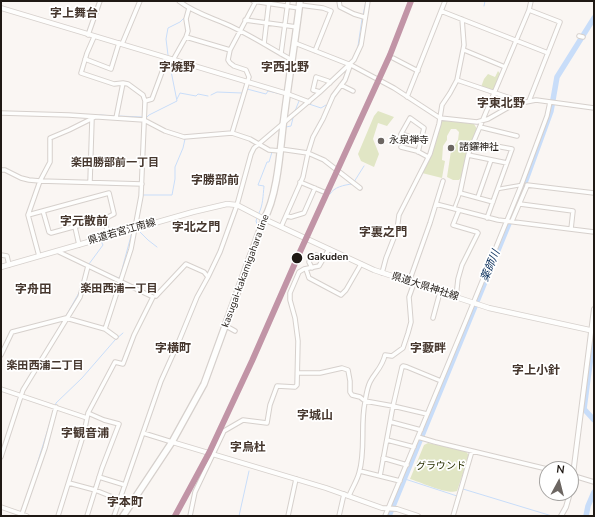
<!DOCTYPE html>
<html>
<head>
<meta charset="utf-8">
<style>
  body { margin:0 }
  #map { position:relative; width:595px; height:517px; overflow:hidden; background:#faf6f3; font-family:"Nunito Sans",sans-serif }
  canvas { display:block }
  .frame { position:absolute; inset:0; border:2px solid #1f1914; pointer-events:none }
  .north { position:absolute; left:539px; top:461px; width:40px; height:40px; box-sizing:border-box; background:#fff; border:1px solid #a5a3a1; border-radius:50%; rotate:7deg; font-size:11px; font-weight:700; line-height:16px; text-align:center; color:#1f1914 }
  .north::after { content:''; display:block; margin:auto; width:14px; height:18px; background:#6c6662; clip-path:polygon(50% 0,100% 100%,50% 72%,0 100%) }
</style>
</head>
<body>
<div id="map">
<canvas width="595" height="517"></canvas>
<div class="frame"></div>
<div class="north">N</div>
</div>
<script>
const g = document.querySelector('canvas').getContext('2d');
g.lineJoin = 'round';
function fillPath(path, color) {
  g.fillStyle = color;
  g.fill(path, 'evenodd');
}
function stroke(path, color, width, dash) {
  g.strokeStyle = color;
  g.lineWidth = width;
  g.lineCap = dash ? 'butt' : 'round';
  g.setLineDash(dash || []);
  g.stroke(path);
}
function drawText(font, color, halo, rows, align = 'center') {
  g.font = font + ' "Nunito Sans","Noto Sans JP",sans-serif';
  g.lineWidth = 3.5;
  g.setLineDash([]);
  g.textBaseline = 'middle';
  g.strokeStyle = halo;
  g.fillStyle = color;
  for (const [text, x, y, turn = 0] of rows) {
    g.save();
    g.translate(x, y);
    g.rotate((+turn || 0) * Math.PI / 180);
    g.textAlign = isNaN(turn) ? turn : align;
    if (halo) g.strokeText(text, 0, 0);
    g.fillText(text, 0, 0);
    g.restore();
  }
}
fillPath(new Path2D(`
  M498,71L501,75L493,91L481,87L484,79L488,74L495,77Z
  M378,111L394,117L387,126L378,123L373,139L379,154L374,167L361,161L358,154L374,116Z
  M443,120L474,124L477,129L463,175L459,180H453L447,177L451,151L458,140L459,132L456,129H451L447,136V140L443,146L442,160L445,161L442,178L422,173L440,125Z
  M428,443L466,451L469,456L457,491C448,495 420,482 410,479L424,445Z`), '#e1e6c5');
stroke(new Path2D(`
  M484,6L485,1
  M363,15L366,1
  M358,46L362,19
  M168,55L166,39L168,28L180,22L184,18
  M247,89L266,94L268,91L285,95
  M211,95L217,92L242,93
  M290,97L305,102
  M177,99L180,93L196,96L198,94L208,96
  M309,104L321,108L326,105L328,106
  M295,111L299,101
  M100,115L115,116
  M118,116L142,117
  M147,117L149,115L177,101L170,66
  M286,127L291,126L293,118
  M354,182L364,166
  M110,185H117
  M330,194C334,187 344,185 352,184
  M141,205L143,195H172L175,179V167L183,148L185,139
  M259,213C263,205 263,196 264,186L258,185L267,162H269L272,152
  M257,218L256,221L258,227
  M508,224H509
  M133,226L135,220
  M138,230L148,240L157,247
  M89,264L103,245L101,241L132,232L120,277L118,278L105,272
  M89,264L95,267
  M66,316L80,291
  M405,479L457,496
  M30,487L56,403L82,378L115,340L123,333
  M463,489L552,516
  M239,516L249,471`), '#c8ddf9', 1);
stroke(new Path2D(`
  M594,333L584,409L594,420
  M389,516L519,199L551,111L557,77L594,18
  M586,516L588,506L594,492`), '#c8ddf9', 5.5);
const pedestrian = new Path2D(`
  M498,189L521,185
  M454,209L460,193`);
const minor = new Path2D(`
  M179,1C193,12 210,17 226,24C249,34 270,48 292,60
  M253,1L299,8
  M339,1L340,7L354,14L364,17
  M300,5L323,8L331,11L315,51
  M529,10L560,22L529,101
  M441,11L548,53
  M245,20L297,27
  M88,35L100,1
  M579,36L583,37
  M94,37L87,53L81,73L114,84L123,83L128,84L143,95L145,101L141,196L131,249L105,329
  M186,37L230,50
  M295,43L351,65L394,88L440,118L477,122L488,119L509,107L521,103L536,100L594,108
  M122,44L140,1
  M264,44L269,1
  M464,50L505,67
  M281,54L288,1
  M393,58L418,71
  M85,59L111,69L119,43
  M457,80L522,102
  M341,85L353,91
  M320,92L313,90L316,77L328,81L330,83
  M288,94L309,102
  M407,97L445,1
  M145,101L152,99L162,72L173,60L186,37L188,31L186,19L189,8
  M1,113L69,115L144,120L165,131L184,137L232,133L250,139L269,150L280,151
  M116,118L123,83
  M480,127L517,136
  M232,133L249,77L246,70L234,66L230,63L228,60L230,50L256,1
  M474,142L512,149L487,218
  M401,147L417,151L428,157
  M280,149L308,153L324,160L360,188
  M418,152L424,128L410,118L401,134L421,140
  M468,155L507,163
  M1,170H5L21,178L29,180L40,181L142,184
  M90,182L92,119
  M300,182L324,192
  M527,185L594,193
  M478,197L491,160
  M493,202L460,193L468,155L529,10L531,1
  M436,204L498,220L594,232
  M520,204L573,211L571,229
  M28,215L109,193L114,214L106,218L51,233L49,232L43,211
  M287,216L291,217L304,213L315,188
  M106,218L107,237
  M512,221L527,186
  M75,227L79,245
  M281,227L303,177L308,153L313,137L323,119L333,96L345,80L350,66
  M57,251L153,297L134,335L123,364L115,362L88,413L84,433L58,516
  M1,255L7,256L9,265
  M39,256L28,215L40,181L50,162V138L69,130L95,117
  M312,268L309,262L311,256L316,255L324,259
  M306,269L309,278L341,295L346,290L361,264
  M382,273L386,258L397,230L399,215L430,154L439,124L442,105L450,93L457,80L464,45L462,19
  M409,282L430,223L443,181
  M156,296L186,264L204,272L208,277
  M456,297L458,279L462,265L478,233L477,232L453,225L459,210
  M433,318L440,292
  M226,326L235,331
  M1,355L12,332L66,318L105,329L116,337
  M298,373H320L342,368L348,370L350,381V392L352,395L360,397L365,401L393,406L380,476
  M1,389L87,418
  M427,414L393,406L402,367L403,366L407,367L441,381
  M391,422L421,430
  M143,433L172,442
  M418,437L435,442L547,469
  M387,440L414,447
  M1,457L23,390L80,297L88,266
  M383,458L407,465
  M360,471L400,481
  M571,475L594,482
  M99,477L125,485
  M69,483L95,490L120,500
  M349,496C352,488 357,481 359,473C366,450 360,426 365,402C366,396 367,388 370,382C375,372 382,368 385,355L392,356L403,348L408,333L411,322L409,297L414,283
  M1,507L27,516
  M22,514L45,448L56,407
  M87,516L102,468L119,424L104,420L88,413
  M114,516L161,381L179,341L197,297L208,277L220,252L237,205L251,154L254,148L320,92L354,60L361,45L368,1
  M190,516L195,492L224,431L243,420L267,423L270,405L277,386L295,387L297,385L298,341L295,318L290,300V293L299,272L304,269L319,266L329,249
  M288,516L296,479
  M339,516L344,494
  M385,516L468,316L521,186L547,116L550,102
  M453,516L472,451`);
const tertiary = new Path2D(`
  M1,8L288,94
  M172,442L326,488L382,508L397,509L418,516
  M571,490L594,309
  M561,516L566,507L570,493`);
const secondary = new Path2D(`
  M1,267L193,212L227,204L237,205L264,219L374,270L489,308L594,331`);
const primary = new Path2D(`
  M123,516L172,442L204,384L264,219C277,197 280,153 283,126C288,84 295,43 300,1`);
stroke(pedestrian, '#d6d0cc', 4.5);
stroke(minor, '#d6d0cc', 5.5);
stroke(tertiary, '#d6d0cc', 6);
stroke(secondary, '#d6d0cc', 6);
stroke(primary, '#d6d0cc', 8);
stroke(pedestrian, '#fefefd', 2.5);
stroke(minor, '#fefefd', 3.5);
stroke(tertiary, '#fefefd', 4);
stroke(secondary, '#fefefd', 4.5);
stroke(primary, '#fefefd', 5.5);
stroke(new Path2D(`
  M175,516L209,453L252,361L299,254L390,55L411,1`), '#c194a6', 6);
for (const [x, y, r, color] of [
  [381,141,4,"#6c6662"],
  [451,148,4,"#6c6662"],
  [297,258,6,"#1f1914"]
]) {
  const dot = new Path2D();
  dot.arc(x, y, r, 0, 2 * Math.PI);
  g.fillStyle = color;
  g.fill(dot);
  stroke(dot, '#fff', 1.5);
}
drawText('10px', '#1f1914', '#fff', [
  ["永泉禅寺",389,141],
  ["諸鑃神社",459,148]
], 'left');
drawText('10px', '#1f1914', '#fff', [
  ["県道若宮江南線",122,232,-16],
  ["kasugai-kakamigahara line",246,271,-70],
  ["県道大県神社線",425,287,18]
]);
drawText('bold 10px', '#1f1914', '#fff', [
  ["Gakuden",307,258]
], 'left');
drawText('10px', '#293101', '#fff', [
  ["グラウンド",441,467]
]);
drawText('bold 11px', '#45362d', '#fff', [
  ["楽田勝部前一丁目",115,163],
  ["楽田西浦一丁目",119,289],
  ["楽田西浦二丁目",45,366]
]);
drawText('italic 11px', '#072c59', '#fff', [
  ["薬師川",491,266,-68]
]);
drawText('bold 12px', '#45362d', '#fff', [
  ["字上舞台",74,14],
  ["字焼野",177,68],
  ["字西北野",285,68],
  ["字東北野",501,104],
  ["字勝部前",215,181],
  ["字元散前",84,222],
  ["字北之門",196,228],
  ["字裏之門",383,233],
  ["字舟田",33,290],
  ["字横町",173,349],
  ["字藪畔",428,349],
  ["字上小針",536,371],
  ["字城山",315,416],
  ["字観音浦",85,434],
  ["字烏杜",248,448],
  ["字本町",125,503]
]);
</script>
</body>
</html>
